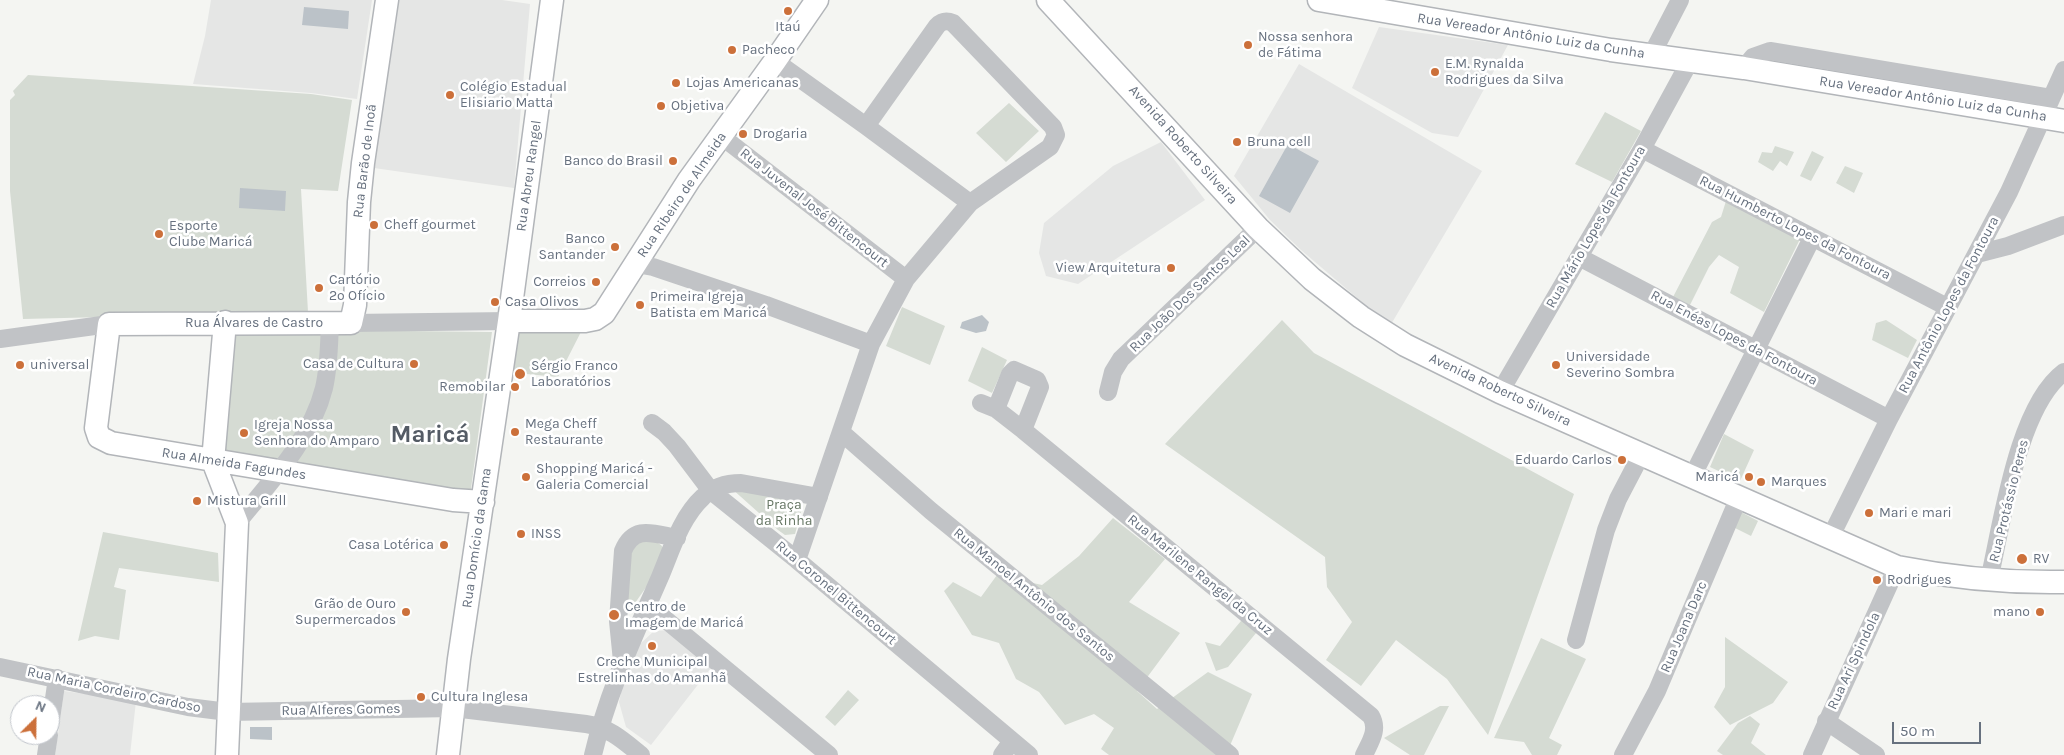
<!DOCTYPE html>
<html>
<head>
<meta charset="utf-8">
<style>
  body { margin:0 }
  #map { position:relative; width:2064px; height:755px; overflow:hidden; background:#f4f5f2; font-family:Karla,sans-serif }
  canvas { display:block }
  .north { position:absolute; left:10px; top:695px; width:50px; height:50px; box-sizing:border-box; background:#fff; border:1px solid #c2c6cc; border-radius:50%; rotate:23deg; font-size:14px; font-weight:700; line-height:20px; text-align:center; color:#67717f }
  .north::after { content:''; display:block; margin:auto; width:18px; height:22px; background:#cc703a; clip-path:polygon(50% 0,100% 100%,50% 72%,0 100%) }
  .scale { position:absolute; left:1892px; top:722px; width:89px; height:22px; box-sizing:border-box; border:2px solid #67717f; border-top:0; padding-left:6px; font-size:15px; line-height:18px; white-space:nowrap; color:#67717f; -webkit-text-stroke:4px #fff; paint-order:stroke }
</style>
</head>
<body>
<div id="map">
<canvas width="2064" height="755"></canvas>
<div class="north">N</div>
<div class="scale">50 m</div>
</div>
<script>
const g = document.querySelector('canvas').getContext('2d');
g.lineJoin = 'round';
function fillPath(path, color) {
  g.fillStyle = color;
  g.fill(path, 'evenodd');
}
function stroke(path, color, width, dash) {
  g.strokeStyle = color;
  g.lineWidth = width;
  g.lineCap = dash ? 'butt' : 'round';
  g.setLineDash(dash || []);
  g.stroke(path);
}
function drawText(font, color, halo, rows, align = 'center') {
  g.font = font + ' Karla,sans-serif';
  g.lineWidth = 5;
  g.setLineDash([]);
  g.textBaseline = 'middle';
  g.strokeStyle = halo;
  g.fillStyle = color;
  for (const [text, x, y, turn = 0] of rows) {
    g.save();
    g.translate(x, y);
    g.rotate((+turn || 0) * Math.PI / 180);
    g.textAlign = isNaN(turn) ? turn : align;
    if (halo) g.strokeText(text, 0, 0);
    g.fillText(text, 0, 0);
    g.restore();
  }
}
fillPath(new Path2D(`
  M211,0H372L357,99L311,93L193,84L205,36Z
  M397,0H502L530,4L514,188L374,168Z
  M1379,27L1508,45L1458,137L1432,133L1352,88Z
  M1299,64L1482,171L1390,326L1301,250L1270,220L1234,176Z
  M1161,142L1205,200L1078,284L1046,276L1039,253L1044,223L1113,166Z
  M670,630L714,664L651,745L626,727L619,702L626,669L639,645L654,631Z
  M64,691L136,701L130,755H55Z`), '#e5e6e5');
fillPath(new Path2D(`
  M28,75L311,94L352,100L338,191L301,189L308,312L23,319L10,191V100L15,95L13,91Z
  M1009,103L1039,131L1006,162L976,133Z
  M1605,112L1641,131L1612,182L1575,164Z
  M1775,146L1794,152L1787,166L1780,161L1773,171L1758,162L1762,152L1772,153Z
  M1812,151L1824,157L1811,181L1800,176Z
  M1845,166L1863,173L1854,193L1836,183Z
  M1726,201L1800,239L1764,312L1730,293L1739,267L1719,255L1709,267L1689,307L1673,297L1712,222L1721,217Z
  M902,307L945,326L930,365L886,346Z
  M1282,320L1314,353L1574,494L1488,735L1447,679L1396,640L1361,686L1326,660L1352,622L1327,587L1325,557L1165,444Z
  M1886,320L1917,340L1908,358L1872,340L1876,323Z
  M513,324L584,326L558,377L506,372Z
  M233,329L492,332L470,496L279,465L221,450Z
  M982,347L1007,360L992,393L968,381Z
  M1724,434L1754,450L1740,481L1710,467Z
  M731,488L800,501L803,505L795,534L785,535L778,530Z
  M1739,511L1758,521L1751,536L1731,526Z
  M1113,518L1165,559L1129,602L1180,633L1137,691L1157,709L1208,672L1252,694L1226,755H1109L1101,749L1114,728L1094,714L1065,725L1039,692L1016,679L999,643L972,635L944,591L953,582L981,597L997,575L1042,585L1079,556Z
  M103,532L218,553L219,582L119,568L114,587L126,590L119,640L95,636L78,641Z
  M645,540C653,542 662,541 664,551L647,586L623,620L632,546Z
  M1246,615L1261,627L1228,667L1216,671L1205,642L1220,646Z
  M1725,637L1788,682L1773,703L1730,725L1714,707L1725,687Z
  M1541,638L1586,659L1549,738L1562,745L1557,755H1532L1524,742L1494,738Z
  M848,690L859,700L835,726L825,717Z
  M1440,706H1449L1424,755H1410L1384,738Z
  M1750,716L1760,724L1751,743L1766,755H1723L1717,751L1738,723Z`), '#d5dbd3');
fillPath(new Path2D(`
  M304,7L349,11L348,29L302,25Z
  M1288,144L1319,161L1290,213L1259,196Z
  M240,188L286,191L285,211L239,208Z
  M982,315L989,322L986,331L976,333L960,328L962,322Z
  M250,727H272V740L250,739Z`), '#bbc2c8');
const major = new Path2D(`
  M387,0L363,163L359,202L355,305L351,323L109,324L96,428L99,437L111,443L453,500L483,502
  M1048,0L1258,228L1312,279L1361,317L1405,345L1500,392L1897,567C1953,578 2008,583 2064,582
  M1319,0L1611,50L1744,68L2064,121
  M509,321H585L595,319L604,313L689,180L775,61L817,0
  M225,322L213,461L237,523L227,755
  M448,755L459,659L509,321L552,0`);
stroke(major, '#b2b5b9', 25);
stroke(new Path2D(`
  M1651,56L1680,0
  M775,61L866,126L970,203
  M1744,68L1753,57L1770,51L2051,98
  M721,136L906,279
  M1642,149L1947,307
  M1977,254L2008,246L2064,225
  M1579,257L1889,419
  M636,264L653,267L766,305L871,344
  M351,323L509,321
  M0,339L109,324
  M1108,392L1113,372L1121,359L1258,228
  M1500,392L1642,149L1690,61
  M981,403L996,409L1023,430L1371,716C1379,730 1370,742 1364,755
  M996,409L1010,374L1014,370L1037,380L1040,387L1023,430
  M652,423L664,432L677,446L711,491L797,560L1029,755
  M841,432L931,511L1230,755
  M1692,477L1812,238
  M237,523C270,482 311,440 324,388C329,367 329,344 330,323
  M1830,538L1889,419L2009,192L2064,70
  M797,560L871,344L906,279L970,203L1050,147L1056,135L1053,127L953,23C946,20 942,21 937,26L866,126
  M1989,580C2002,525 2017,407 2064,372
  M648,605L829,755
  M1576,640L1606,530L1618,499L1641,455
  M622,661L618,621L623,551C634,524 654,534 677,538
  M0,667L188,707L228,712L453,708L586,724C609,727 624,741 641,755
  M1826,721L1876,755
  M50,726L57,678
  M46,755L49,735
  M593,755C608,691 634,637 660,577C671,551 681,517 703,497C713,487 727,483 741,483L819,497
  M1002,755L1012,741
  M1623,755L1657,691L1739,497
  M1812,755L1897,567`), '#c1c3c6', 18);
stroke(major, '#fff', 22);
for (const [x, y, r, color] of [
  [788,11,5,"#cc703a"],
  [1248,45,5,"#cc703a"],
  [732,50,5,"#cc703a"],
  [1435,72,5,"#cc703a"],
  [676,83,5,"#cc703a"],
  [450,95,5,"#cc703a"],
  [661,106,5,"#cc703a"],
  [743,134,5,"#cc703a"],
  [1237,142,5,"#cc703a"],
  [673,161,5,"#cc703a"],
  [374,225,5,"#cc703a"],
  [159,234,5,"#cc703a"],
  [615,247,5,"#cc703a"],
  [1171,268,5,"#cc703a"],
  [596,282,5,"#cc703a"],
  [319,288,5,"#cc703a"],
  [495,302,5,"#cc703a"],
  [640,305,5,"#cc703a"],
  [414,364,5,"#cc703a"],
  [20,365,5,"#cc703a"],
  [1556,365,5,"#cc703a"],
  [520,374,6,"#cc703a"],
  [515,387,5,"#cc703a"],
  [515,432,5,"#cc703a"],
  [244,433,5,"#cc703a"],
  [1622,460,5,"#cc703a"],
  [526,477,5,"#cc703a"],
  [1749,477,5,"#cc703a"],
  [1761,482,5,"#cc703a"],
  [197,501,5,"#cc703a"],
  [1869,513,5,"#cc703a"],
  [521,534,5,"#cc703a"],
  [444,545,5,"#cc703a"],
  [2022,559,6,"#cc703a"],
  [1877,580,5,"#cc703a"],
  [406,612,5,"#cc703a"],
  [2040,612,5,"#cc703a"],
  [614,615,6,"#cc703a"],
  [652,646,5,"#cc703a"],
  [421,697,5,"#cc703a"]
]) {
  const dot = new Path2D();
  dot.arc(x, y, r, 0, 2 * Math.PI);
  g.fillStyle = color;
  g.fill(dot);
  stroke(dot, '#fff', 2);
}
drawText('14px', '#67717f', '#fff', [
  ["Itaú",788,27,"center"],
  ["Nossa senhora",1258,37],
  ["de Fátima",1258,53],
  ["Pacheco",742,50],
  ["E.M. Rynalda",1445,64],
  ["Rodrigues da Silva",1445,80],
  ["Lojas Americanas",686,83],
  ["Colégio Estadual",460,87],
  ["Elisiario Matta",460,103],
  ["Objetiva",671,106],
  ["Drogaria",753,134],
  ["Bruna cell",1247,142],
  ["Banco do Brasil",663,161,"right"],
  ["Cheff gourmet",384,225],
  ["Esporte",169,226],
  ["Clube Maricá",169,242],
  ["Banco",605,239,"right"],
  ["Santander",605,255,"right"],
  ["View Arquitetura",1161,268,"right"],
  ["Cartório",329,280],
  ["2º Ofício",329,296],
  ["Correios",586,282,"right"],
  ["Primeira Igreja",650,297],
  ["Batista em Maricá",650,313],
  ["Casa Olivos",505,302],
  ["Universidade",1566,357],
  ["Severino Sombra",1566,373],
  ["Casa de Cultura",404,364,"right"],
  ["universal",30,365],
  ["Sérgio Franco",531,366],
  ["Laboratórios",531,382],
  ["Remobilar",505,387,"right"],
  ["Mega Cheff",525,424],
  ["Restaurante",525,440],
  ["Igreja Nossa",254,425],
  ["Senhora do Amparo",254,441],
  ["Eduardo Carlos",1612,460,"right"],
  ["Shopping Maricá -",536,469],
  ["Galeria Comercial",536,485],
  ["Maricá",1739,477,"right"],
  ["Marques",1771,482],
  ["Mistura Grill",207,501],
  ["Mari e mari",1879,513],
  ["INSS",531,534],
  ["Casa Lotérica",434,545,"right"],
  ["RV",2033,559],
  ["Rodrigues",1887,580],
  ["Grão de Ouro",396,604,"right"],
  ["Supermercados",396,620,"right"],
  ["Centro de",625,607],
  ["Imagem de Maricá",625,623],
  ["mano",2030,612,"right"],
  ["Creche Municipal",652,662,"center"],
  ["Estrelinhas do Amanhã",652,678,"center"],
  ["Cultura Inglesa",431,697]
], 'left');
drawText('14px', '#67717f', '#fff', [
  ["Rua Vereador Antônio Luiz da Cunha",1531,36,9],
  ["Rua Vereador Antônio Luiz da Cunha",1933,99,9],
  ["Avenida Roberto Silveira",1183,145,48],
  ["Rua Barão de Inoã",365,161,-83],
  ["Rua Abreu Rangel",529,176,-82],
  ["Rua Ribeiro de Almeida",682,195,-56],
  ["Rua Juvenal José Bittencourt",814,208,38],
  ["Rua Mário Lopes da Fontoura",1596,227,-60],
  ["Rua Humberto Lopes da Fontoura",1795,228,27],
  ["Rua João Dos Santos Leal",1190,294,-44],
  ["Rua Antônio Lopes da Fontoura",1949,305,-62],
  ["Rua Álvares de Castro",254,323],
  ["Rua Enéas Lopes da Fontoura",1734,338,28],
  ["Avenida Roberto Silveira",1500,390,25],
  ["Rua Almeida Fagundes",234,464,9],
  ["Rua Protássio Peres",2009,501,-76],
  ["Rua Domício da Gama",477,538,-82],
  ["Rua Marilene Rangel da Cruz",1200,575,39],
  ["Rua Coronel Bittencourt",836,593,40],
  ["Rua Manoel Antônio dos Santos",1034,595,39],
  ["Rua Joana Darc",1684,627,-67],
  ["Rua Ari Spindola",1854,661,-65],
  ["Rua Maria Cordeiro Cardoso",114,690,12],
  ["Rua Alferes Gomes",341,710,-1]
]);
drawText('14px', '#677765', '#fff', [
  ["Praça",784,505],
  ["da Rinha",784,521]
]);
drawText('bold 24px', '#545b65', '#fff', [
  ["Maricá",430,435]
]);
</script>
</body>
</html>
